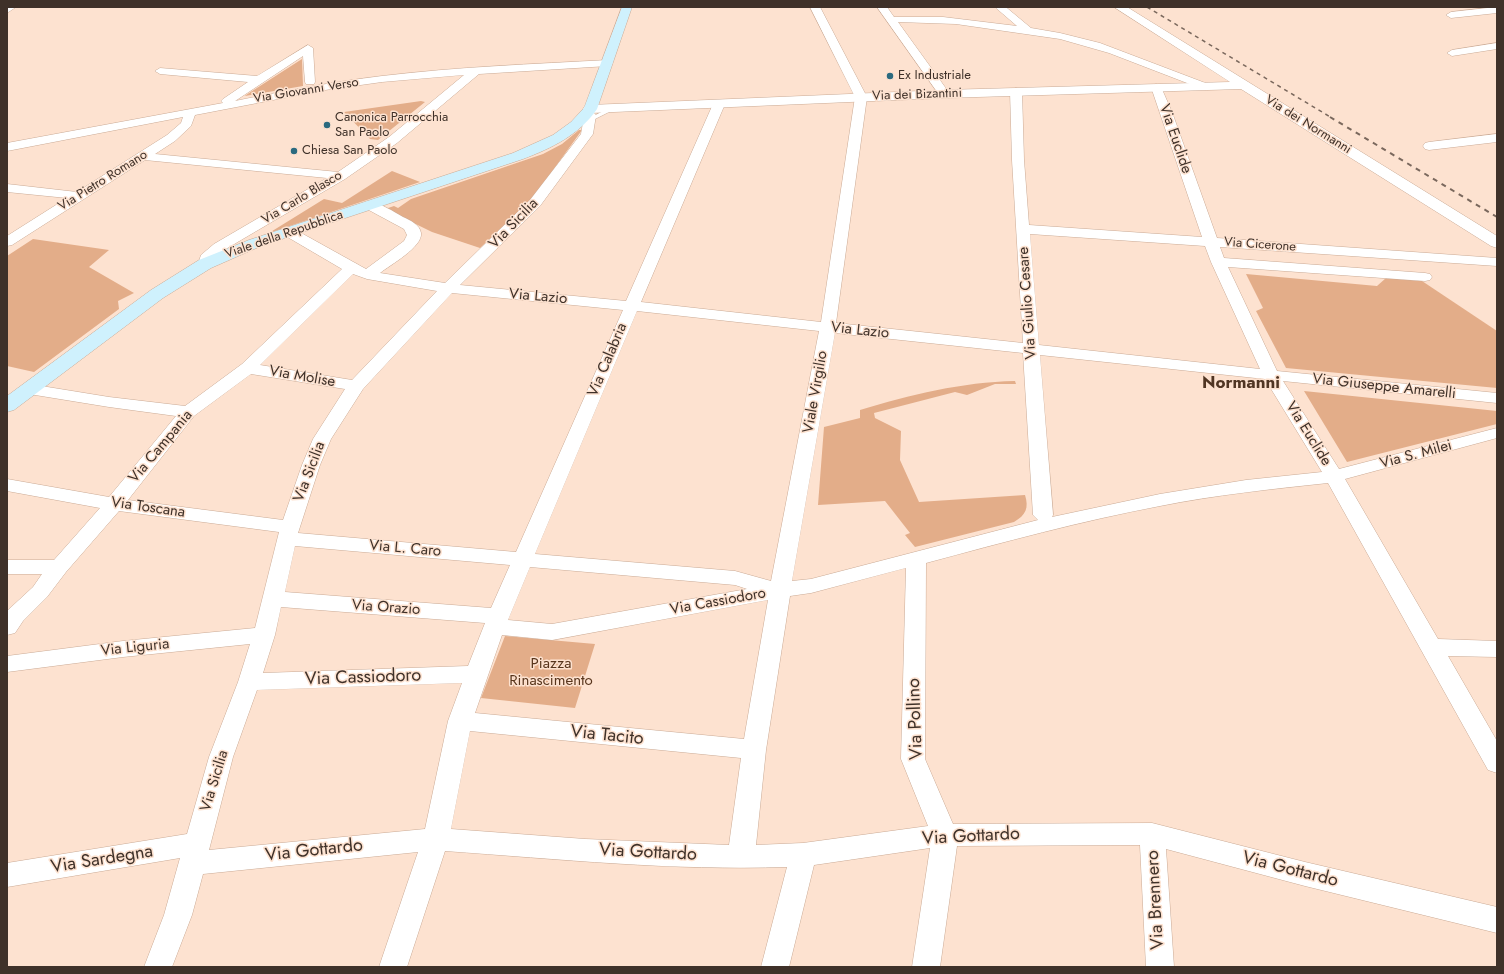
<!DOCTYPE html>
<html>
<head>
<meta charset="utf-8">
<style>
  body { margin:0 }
  #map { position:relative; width:1504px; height:974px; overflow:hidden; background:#fde2d0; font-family:Jost,sans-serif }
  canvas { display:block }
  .frame { position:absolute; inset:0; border:8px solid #3f3129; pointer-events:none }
</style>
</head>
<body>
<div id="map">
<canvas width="1504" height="974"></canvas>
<div class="frame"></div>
</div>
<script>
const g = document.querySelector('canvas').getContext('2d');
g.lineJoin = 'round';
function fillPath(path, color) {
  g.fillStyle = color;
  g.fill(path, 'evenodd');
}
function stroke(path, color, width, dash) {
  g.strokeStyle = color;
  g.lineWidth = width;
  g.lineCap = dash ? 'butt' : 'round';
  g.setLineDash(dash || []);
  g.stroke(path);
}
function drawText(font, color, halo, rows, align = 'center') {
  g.font = font + ' Jost,sans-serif';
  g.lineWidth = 3;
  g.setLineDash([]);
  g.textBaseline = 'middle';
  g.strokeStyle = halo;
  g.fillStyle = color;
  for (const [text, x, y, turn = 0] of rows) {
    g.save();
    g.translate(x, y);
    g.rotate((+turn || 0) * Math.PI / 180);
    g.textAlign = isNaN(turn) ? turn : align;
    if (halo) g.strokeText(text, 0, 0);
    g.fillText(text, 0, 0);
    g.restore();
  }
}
fillPath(new Path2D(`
  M302,59L303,86L245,96L246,95Z
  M421,101L425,102L378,140L370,139L344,112Z
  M579,130H582L530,202L480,248L432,232L385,209L394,206L398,208L411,199L543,154L562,144Z
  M392,171L420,182L269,233L324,199L342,203Z
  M33,239L109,250L89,267L134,293L118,301L119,309L34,372L7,366V256Z
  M1246,274L1377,286L1386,278L1422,281L1497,331V388L1286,368L1256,311L1263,308Z
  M1015,381L1016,384H995L967,395L955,392L874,413L875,418L901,431L900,460L919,502L1025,495C1029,508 1026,515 1014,522L915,547L905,535L910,533L885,501L818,505L824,427L860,418V410C910,395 962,382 1015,381Z
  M1304,391L1497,411V424L1347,462Z
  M505,636L595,644L575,708L481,698Z`), '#e3ad89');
const service = new Path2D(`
  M611,107L614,109L613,110L593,120L588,119Z`);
const minor = new Path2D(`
  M7,7H16L7,13Z
  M810,7H820L867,97L836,323L1023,343L1012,160L1010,91L1016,88L1022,91L1024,160L1029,225L1202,237L1151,87L1156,84L1161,87L1172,112L1217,238L1497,258V266L1220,247L1224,258L1425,273L1430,274L1432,277L1430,280L1425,281L1228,267L1277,371L1497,393V403L1283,381L1339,469L1497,428V438L1345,479L1438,639L1497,641V657L1448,656L1497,741V773L1488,770L1328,483C1272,489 1215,495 1160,506C1081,521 1004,542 926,563L925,759L953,824L1152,823L1305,862L1497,907V933L1305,886L1166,849L1174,967H1146L1140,845L957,846L940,967H912L930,848L814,865L789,967H761L787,867C673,871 559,859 445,851L407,967H379L418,852L203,874L192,915L172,967H144L164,915L180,858L7,887V863L187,834L209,757L238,682L250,644L123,657L7,672V656L123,641L255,628L279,532L119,511L66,572L47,597L23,621L15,633L7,635V611L33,587L42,574H7V560H54L100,508L7,491V479L109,497L176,416L109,407L29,394L23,393L20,389L23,385L29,384L109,397L185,406L242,364L342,269L284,235L282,232L284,229L289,228L294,229L366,269L404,241L407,235L404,229L365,208L363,205L365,202L370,201C381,204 393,211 403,217C410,220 420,225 421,233C423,247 390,265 380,273L445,283L530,200L581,134L584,117L581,114L583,112C588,110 593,111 596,115L593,134L540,206L460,285L626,301L713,104L715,102H723L725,104L641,302L821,322L855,97ZM1030,234L1205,246L1211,262L1260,369L1039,345ZM353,274L367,279L437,291L352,380L260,365ZM452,293L623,310L516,552L298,533L320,465L331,439L363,389ZM637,311L819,331L771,581L735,571L535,554ZM835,333L1023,353L1033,515L1038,520L811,579L792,581ZM1040,355L1265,379L1322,472L1246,480L1160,494L1052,517L1053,515ZM251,374L345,389L313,439L302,465L283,520L128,500L194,416ZM295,546L510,565L491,608L285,592ZM530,567L735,585L747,589L552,624L508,620ZM906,568L901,759L928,826L803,843L756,845L766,750L790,596L811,593ZM768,600L744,739L475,713L502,635L552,640ZM281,607L485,623L468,666L263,673L275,635ZM462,683L448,721L425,829L209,850L233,757L257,690ZM470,731L741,758L729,845L585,839L451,829Z
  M877,7H887L894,17H943L1017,26L996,8L1008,7L1007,8L1031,28L1060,33L1100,43L1208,84L1209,86L1208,88H1200L1109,53L1060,39L956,24L898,22L950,94L944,97L940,96Z
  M1497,7V13L1451,18L1446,15L1451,12Z
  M1497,43V49L1452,56L1447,53L1452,50Z
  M308,45L313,48L315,82L314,84H306L305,82L303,56L235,101C284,91 332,82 382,76C457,67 533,64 608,60L613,63L608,66L479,74L397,143L345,179L224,250L213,259L210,267L205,268L200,267L198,264L201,255L214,244L327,178L145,160L12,245L7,246V236L67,198L7,192V184L77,192L167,135L181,123L183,117L7,151V143L223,103L221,101L223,99L248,82L160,74L155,71L160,68L257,76ZM464,75L389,137L338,172L155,154L175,141L191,126L195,115L325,90L382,82Z
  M1497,134V142L1429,150L1425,149L1423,146L1425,143L1429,142Z`);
const tertiary = new Path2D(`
  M1114,7H1127L1497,236V248L1491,246L1241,89L944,98L590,113L585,112L583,109L585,106L590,105L944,90L1230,82Z`);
const secondary = new Path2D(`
  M622,7H632L597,109C579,135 552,148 523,159L261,246L211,268L163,298L14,410L7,412V396L151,290L199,260L249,240L513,153L553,135L571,122L584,108Z`);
stroke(service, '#caaa95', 1);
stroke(minor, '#caaa95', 1);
stroke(tertiary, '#caaa95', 1);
stroke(secondary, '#caaa95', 1);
fillPath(service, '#fff');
fillPath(minor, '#fff');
fillPath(tertiary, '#fff');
fillPath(secondary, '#cff1fd');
stroke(new Path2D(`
  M1147,7L1332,118`), '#7a685d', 1.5, [4, 4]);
stroke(new Path2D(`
  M1330,117L1497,217`), '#7a685d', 2, [5, 5]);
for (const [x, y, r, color] of [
  [890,76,4,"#2b6a7f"],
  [327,125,4,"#2b6a7f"],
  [294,151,4,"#2b6a7f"]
]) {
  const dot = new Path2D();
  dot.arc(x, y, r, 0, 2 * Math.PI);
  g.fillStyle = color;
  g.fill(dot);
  stroke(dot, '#fde2d0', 1.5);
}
drawText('13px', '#3f3129', '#fde2d0', [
  ["Ex Industriale",898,76],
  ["Canonica Parrocchia",335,118],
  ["San Paolo",335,133],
  ["Chiesa San Paolo",302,151]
], 'left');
drawText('13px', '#3f3129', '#fde2d0', [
  ["Via Giovanni Verso",306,91,-9],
  ["Via dei Bizantini",917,95,-2],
  ["Via dei Normanni",1308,125,32],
  ["Via Pietro Romano",103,181,-32],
  ["Via Carlo Blasco",302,198,-31],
  ["Viale della Repubblica",284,235,-19],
  ["Via Cicerone",1260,245,4]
]);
drawText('15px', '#3f3129', '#fde2d0', [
  ["Via Euclide",1175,139,71],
  ["Via Sicilia",514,224,-46],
  ["Via Lazio",538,297,5],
  ["Via Giulio Cesare",1028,303,-94],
  ["Via Lazio",860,331,6],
  ["Via Calabria",608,360,-67],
  ["Via Molise",302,377,10],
  ["Via Giuseppe Amarelli",1384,387,6],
  ["Viale Virgilio",816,392,-80],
  ["Via Euclide",1308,434,58],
  ["Via Campania",161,447,-50],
  ["Via S. Milei",1416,455,-15],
  ["Via Sicilia",310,472,-69],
  ["Via Toscana",148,508,8],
  ["Via L. Caro",405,549,5],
  ["Via Cassiodoro",718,602,-10],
  ["Via Orazio",386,608,4],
  ["Via Liguria",135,648,-6],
  ["Via Sicilia",215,781,-73]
]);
drawText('15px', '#58351c', '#fde2d0', [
  ["Piazza",551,664],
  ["Rinascimento",551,681]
]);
drawText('bold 17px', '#503523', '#fde2d0', [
  ["Normanni",1241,384]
]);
drawText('18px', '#3f3129', '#fde2d0', [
  ["Via Cassiodoro",363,678,-2],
  ["Via Pollino",916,719,-92],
  ["Via Tacito",607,736,6],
  ["Via Gottardo",971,837,-3],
  ["Via Gottardo",314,851,-6],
  ["Via Gottardo",648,853,3],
  ["Via Sardegna",102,860,-9],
  ["Via Gottardo",1290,870,14],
  ["Via Brennero",1156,900,-93]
]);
</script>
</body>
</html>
